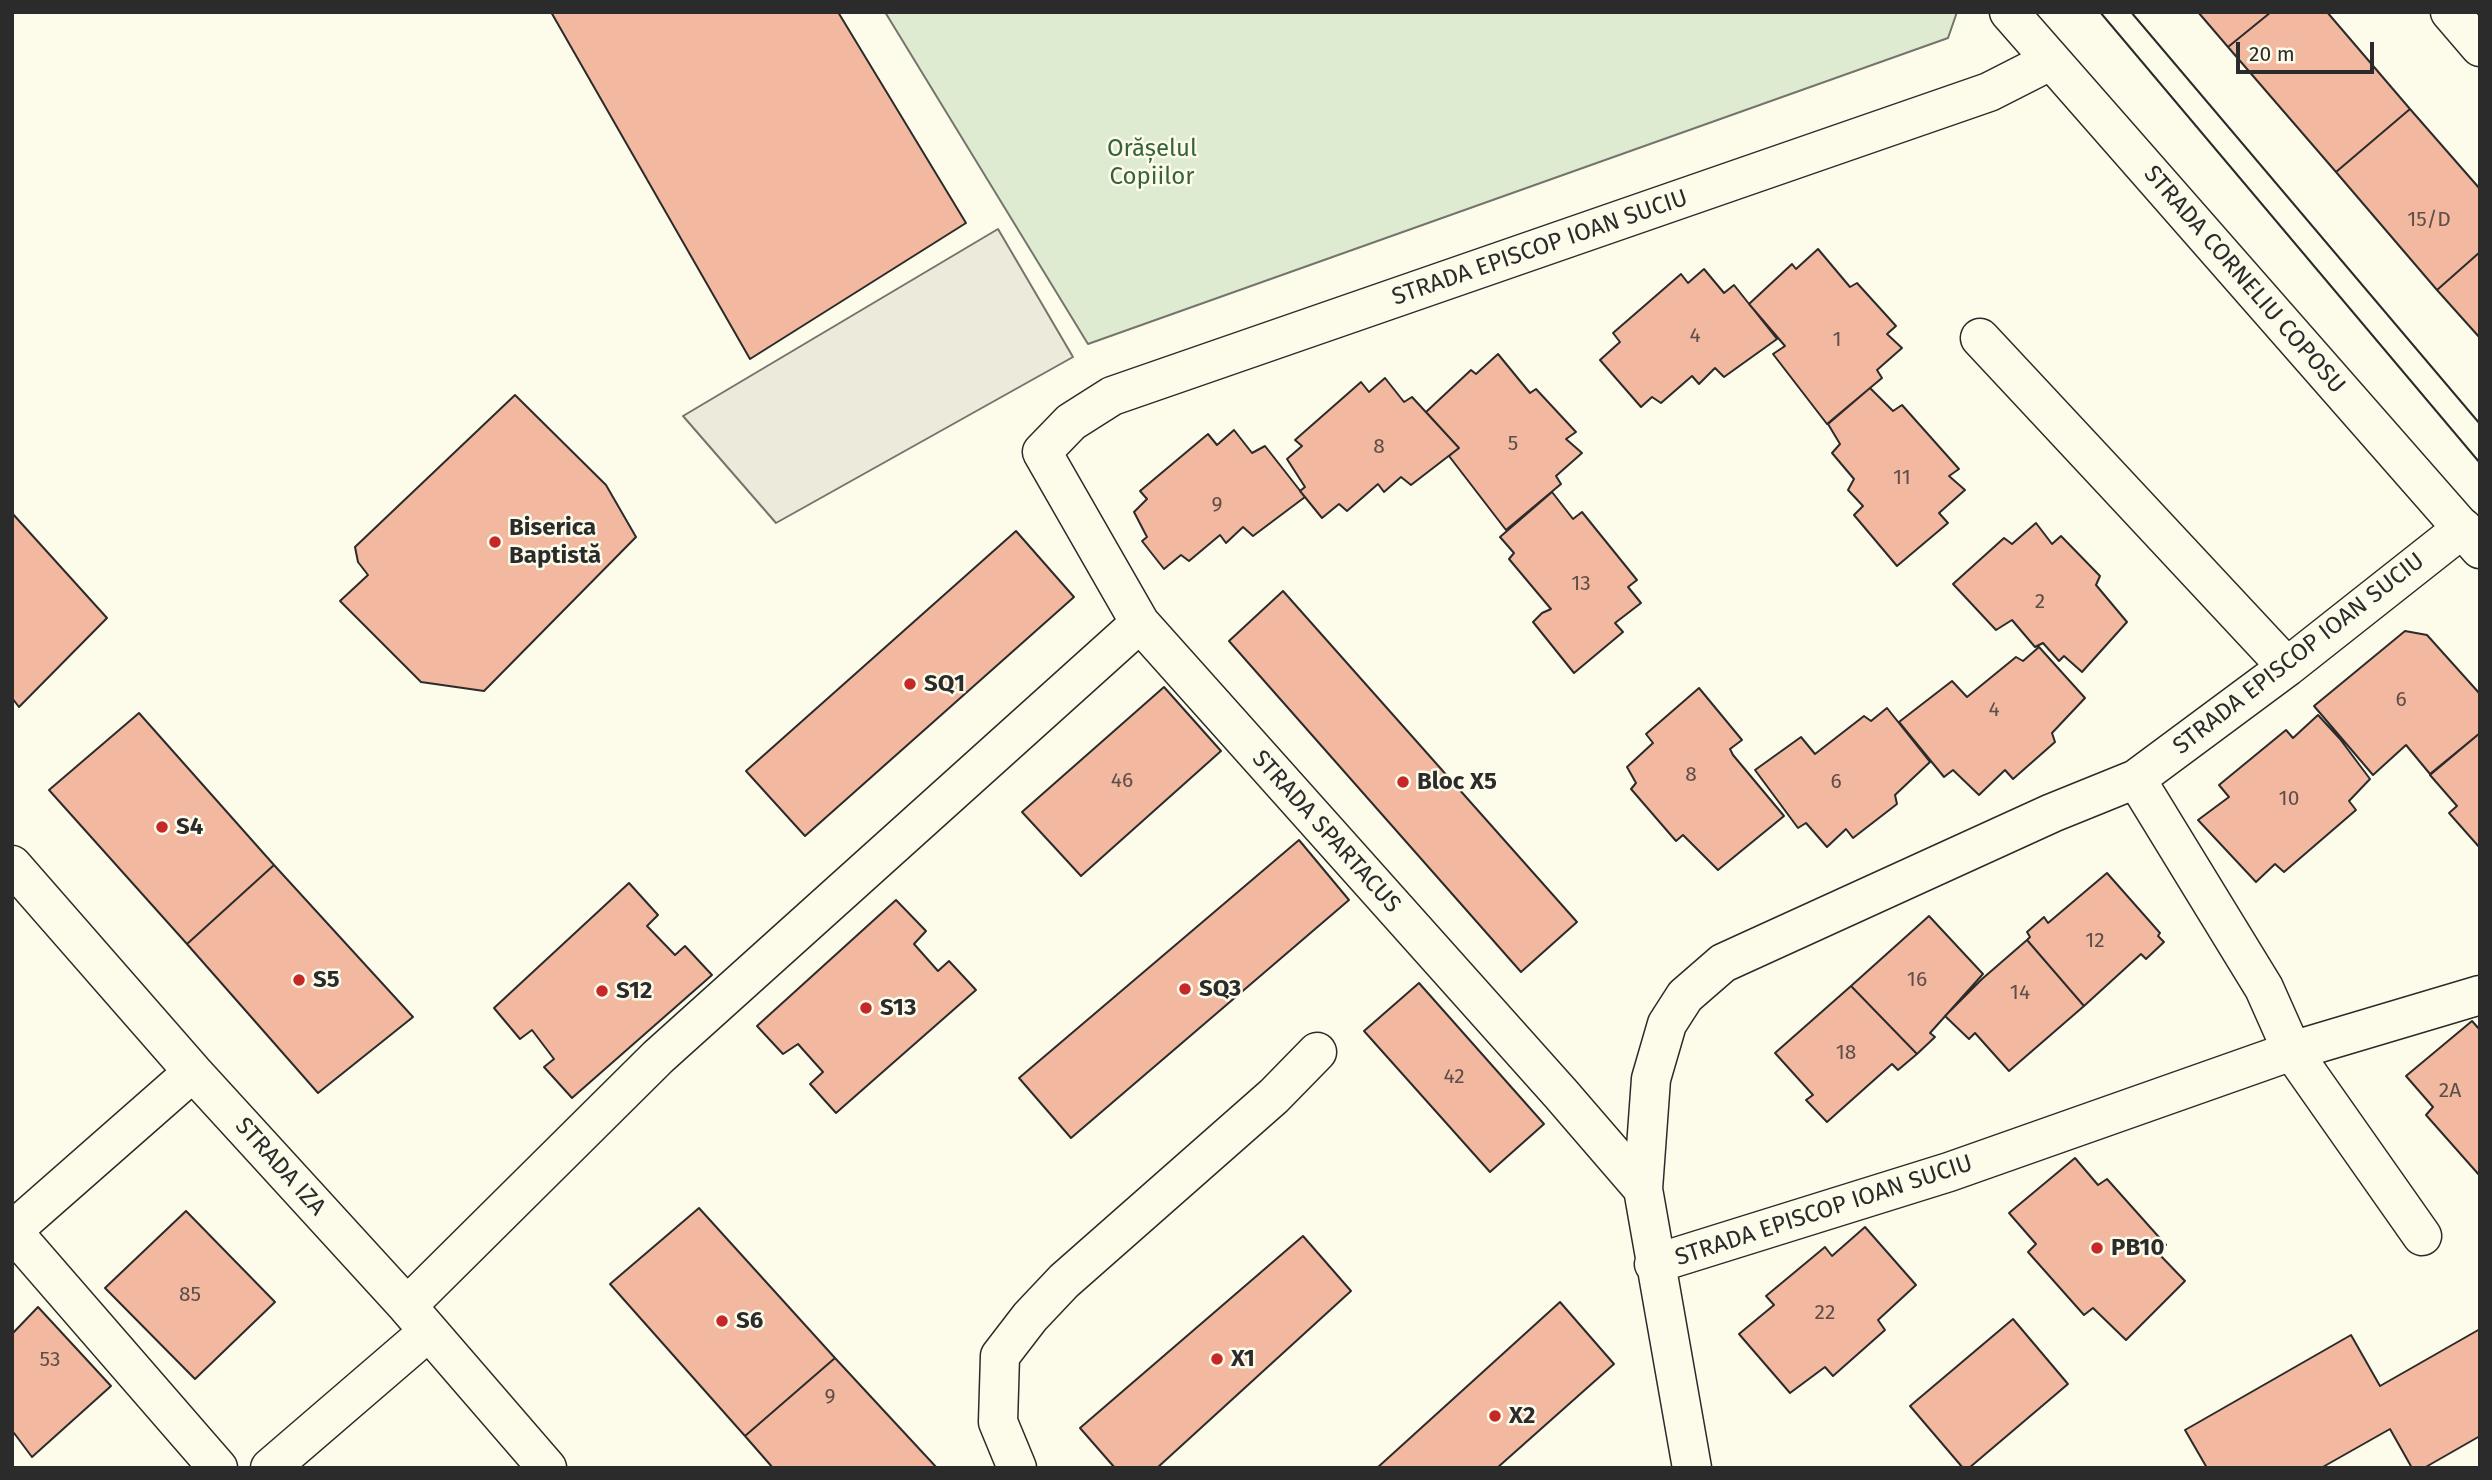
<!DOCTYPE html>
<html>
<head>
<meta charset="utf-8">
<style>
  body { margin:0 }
  #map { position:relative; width:2492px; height:1480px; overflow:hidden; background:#fdfbea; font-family:"Fira Sans",sans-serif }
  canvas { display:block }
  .frame { position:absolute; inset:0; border:14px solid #2b2b2b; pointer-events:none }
  .scale { position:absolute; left:2236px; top:42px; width:138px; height:32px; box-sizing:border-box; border:4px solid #2b2b2b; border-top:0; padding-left:9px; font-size:21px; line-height:24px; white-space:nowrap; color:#2b2b2b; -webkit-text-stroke:5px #fdfbea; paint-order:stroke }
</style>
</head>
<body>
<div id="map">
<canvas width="2492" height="1480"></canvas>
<div class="frame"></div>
<div class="scale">20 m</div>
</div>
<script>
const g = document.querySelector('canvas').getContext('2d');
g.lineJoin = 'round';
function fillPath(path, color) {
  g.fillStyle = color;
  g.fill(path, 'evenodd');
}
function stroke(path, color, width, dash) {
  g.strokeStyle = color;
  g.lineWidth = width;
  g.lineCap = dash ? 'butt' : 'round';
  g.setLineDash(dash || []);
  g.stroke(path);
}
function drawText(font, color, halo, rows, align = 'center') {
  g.font = font + ' "Fira Sans",sans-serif';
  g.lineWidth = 5;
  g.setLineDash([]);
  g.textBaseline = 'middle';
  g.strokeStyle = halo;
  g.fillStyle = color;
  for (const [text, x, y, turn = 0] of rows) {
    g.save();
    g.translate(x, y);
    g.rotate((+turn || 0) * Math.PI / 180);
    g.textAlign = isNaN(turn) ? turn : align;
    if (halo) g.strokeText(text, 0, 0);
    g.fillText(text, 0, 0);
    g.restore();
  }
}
const green = new Path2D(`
  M885,12H1957L1948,38L1088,344Z`);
fillPath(green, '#deebd1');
stroke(green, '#74746e', 2);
const parking = new Path2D(`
  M998,229L1073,357L776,523L683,416Z`);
fillPath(parking, '#eceadb');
stroke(parking, '#74746e', 2);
const building = new Path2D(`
  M551,12H838L966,223L750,359Z
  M2198,12H2271L2228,47Z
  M2271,12H2327L2410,109L2336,172L2228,47Z
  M2410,109L2480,189V252L2437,290L2336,172Z
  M1818,249L1850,287L1857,283L1896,326L1887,334L1902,348L1877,370L1882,378L1827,424L1773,354L1785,346L1749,304L1792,264L1796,269Z
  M2480,252V338L2437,290Z
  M1704,269L1724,293L1734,285L1777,339L1724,377L1715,368L1699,384L1692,376L1661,403L1652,397L1641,407L1600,360L1620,342L1613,333L1681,274L1688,283Z
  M1498,354L1530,393L1536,389L1576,432L1566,439L1582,453L1556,476L1561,484L1506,530L1449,456L1459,448L1426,412L1471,370L1476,374Z
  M1385,378L1404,402L1412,397L1459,448L1411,485L1401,477L1384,492L1378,484L1347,511L1339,504L1322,518L1300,491L1305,487L1287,459L1302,446L1295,440L1361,382L1369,392Z
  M1870,388L1893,411L1902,405L1959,469L1949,476L1965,490L1939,513L1948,523L1897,566L1854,515L1863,506L1848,490L1854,479L1832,453L1840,444L1828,424Z
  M515,395L606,485L636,537L484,691L421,682L340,601L368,575L358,562L355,547Z
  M1234,430L1252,453L1265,446L1305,497L1253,536L1243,527L1226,543L1220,535L1189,561L1181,555L1164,569L1142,541L1147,537L1134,512L1147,499L1140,491L1208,434L1217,445Z
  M1552,492L1573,519L1582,512L1637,580L1628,587L1641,603L1615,623L1623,632L1574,673L1533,622L1542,613L1551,609L1509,559L1514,553L1500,537Z
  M12,513L107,618L19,707L12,698Z
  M2036,523L2052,544L2061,536L2100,576L2096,585L2127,622L2082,672L2064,656L2059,661L2043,643L2035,647L2012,620L1996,630L1953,584L2004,538L2012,544Z
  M1016,531L1074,597L805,836L746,771Z
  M1283,591L1577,922L1521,972L1229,641Z
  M2405,631L2427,635L2480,694V733L2430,774L2406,745L2373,775L2314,706Z
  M2039,647L2085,698L2052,733L2055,742L2013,779L2005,770L1979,795L1953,770L1944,777L1899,722L1952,681L1967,697L2016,657L2023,661Z
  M1164,687L1221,751L1081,876L1022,812Z
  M1699,688L1742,740L1730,749L1733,755L1784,816L1718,870L1683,835L1676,841L1631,789L1636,783L1627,767L1653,743L1646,734Z
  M1887,708L1930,762L1895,795L1897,804L1853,838L1846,829L1827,847L1806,823L1798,828L1755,770L1801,737L1815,754L1864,716L1871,721Z
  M139,713L274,865L187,944L49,790Z
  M2318,715L2340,739L2370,779L2349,801L2356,810L2284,872L2275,864L2256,882L2198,820L2229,797L2219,785L2286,730L2293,738Z
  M2480,733V848L2449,813L2457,806L2430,775Z
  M1299,840L1349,900L1071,1138L1019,1078Z
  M274,865L413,1017L318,1093L187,944Z
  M2107,873L2160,933L2158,936L2164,942L2146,959L2141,954L2084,1006L2027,940L2030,937L2027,932L2044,917L2048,923Z
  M629,883L658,915L647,926L675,955L685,946L712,975L572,1098L544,1067L554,1059L532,1030L520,1039L494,1008Z
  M896,900L926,931L914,944L938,971L949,961L976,990L836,1113L810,1084L823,1072L798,1044L783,1054L757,1026Z
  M1929,916L1983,974L1930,1033L1935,1037L1917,1054L1851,986Z
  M2027,940L2084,1006L2009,1071L1975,1033L1969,1039L1945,1016L1982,979Z
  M1419,983L1544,1124L1490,1172L1364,1031Z
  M1851,986L1917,1054L1898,1070L1892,1064L1827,1122L1806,1100L1813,1095L1775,1053Z
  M2472,1021L2480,1030V1176L2426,1115L2433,1107L2406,1076Z
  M2075,1158L2098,1185L2107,1179L2166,1245L2157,1252L2185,1281L2126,1340L2093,1308L2084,1315L2028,1252L2036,1244L2009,1213Z
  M699,1208L835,1358L745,1436L610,1284Z
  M186,1211L275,1302L195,1379L105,1288Z
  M1865,1227L1916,1285L1878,1320L1885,1330L1833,1376L1825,1367L1790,1393L1739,1334L1774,1305L1766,1296L1825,1247L1832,1256Z
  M1303,1236L1351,1291L1157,1468H1115L1080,1428Z
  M1560,1302L1614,1364L1497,1468H1377Z
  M38,1307L111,1386L32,1457L14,1433L12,1435V1334Z
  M2013,1319L2068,1384L1969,1468H1963L1910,1406Z
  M2480,1329V1436L2424,1468H2412L2390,1429L2321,1468H2207L2185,1430L2351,1335L2380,1386Z
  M835,1358L937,1468H773L745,1436Z`);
fillPath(building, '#f2b8a0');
stroke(building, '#2b2b2b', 2);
const minor = new Path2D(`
  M2450,12L2480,47
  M1980,338L2287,667
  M2136,779L2264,988L2292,1051L2422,1236
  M12,865L193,1072L407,1306L547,1468
  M1643,1189L1561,1094L1140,623L1042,452L1071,422L1112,396L1989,92L2050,61
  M12,1231L193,1072
  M13,1232L218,1468
  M1654,1264L1949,1172L2292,1051L2480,995
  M407,1306L658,1057L1140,623
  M270,1468L428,1332
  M1017,1468L998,1422L1000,1356L1030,1317L1064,1281L1274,1096L1317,1052
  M1692,1468L1643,1189L1651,1079L1667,1024L1685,996L1723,963L2052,813L2136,779L2287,667L2463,528`);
const major = new Path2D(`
  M2009,12L2480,549`);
stroke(minor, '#2b2b2b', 41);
stroke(major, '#2b2b2b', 41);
stroke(minor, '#fdfbea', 38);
stroke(major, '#fdfbea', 38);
stroke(new Path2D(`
  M2100,12L2480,463
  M2131,12L2480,424`), '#2b2b2b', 2);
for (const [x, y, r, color] of [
  [495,542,7,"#c62828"],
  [910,684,7,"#c62828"],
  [1403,782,7,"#c62828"],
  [162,827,7,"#c62828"],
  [299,980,7,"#c62828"],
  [1185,989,7,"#c62828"],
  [602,991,7,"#c62828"],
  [866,1008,7,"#c62828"],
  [2097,1248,7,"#c62828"],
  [722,1321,7,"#c62828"],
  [1217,1359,7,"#c62828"],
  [1495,1416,7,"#c62828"]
]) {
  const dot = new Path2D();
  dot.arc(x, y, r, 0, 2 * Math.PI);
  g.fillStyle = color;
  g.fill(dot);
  stroke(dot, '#fdfbea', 2.5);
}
drawText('21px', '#5d4e48', null, [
  ["15/D",2429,220],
  ["4",1695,336],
  ["1",1837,340],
  ["5",1513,444],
  ["8",1379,447],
  ["11",1902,478],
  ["9",1217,505],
  ["13",1581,584],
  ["2",2040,602],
  ["6",2401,700],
  ["4",1994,710],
  ["8",1691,775],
  ["46",1122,781],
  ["6",1836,782],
  ["10",2289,799],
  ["12",2095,941],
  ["16",1917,980],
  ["14",2020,993],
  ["18",1846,1053],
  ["42",1454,1077],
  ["2A",2450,1091],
  ["85",190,1295],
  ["22",1825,1313],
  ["53",50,1360],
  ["9",830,1397]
]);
drawText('24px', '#34623c', '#fdfbea', [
  ["Orășelul",1152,149],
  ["Copiilor",1152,177]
]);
drawText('24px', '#2b2b2b', '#fdfbea', [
  ["STRADA EPISCOP IOAN SUCIU",1540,248,-19],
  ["STRADA CORNELIU COPOSU",2244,280,49],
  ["STRADA EPISCOP IOAN SUCIU",2299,654,-38],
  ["STRADA SPARTACUS",1326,832,48],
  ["STRADA IZA",280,1167,48],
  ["STRADA EPISCOP IOAN SUCIU",1824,1211,-18]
]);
drawText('bold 24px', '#2b2b2b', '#fdfbea', [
  ["Biserica",509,528],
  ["Baptistă",509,556],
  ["SQ1",924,684],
  ["Bloc X5",1417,782],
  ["S4",176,827],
  ["S5",313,980],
  ["SQ3",1199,989],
  ["S12",616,991],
  ["S13",880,1008],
  ["PB10",2111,1248],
  ["S6",736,1321],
  ["X1",1231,1359],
  ["X2",1509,1416]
], 'left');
</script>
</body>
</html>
